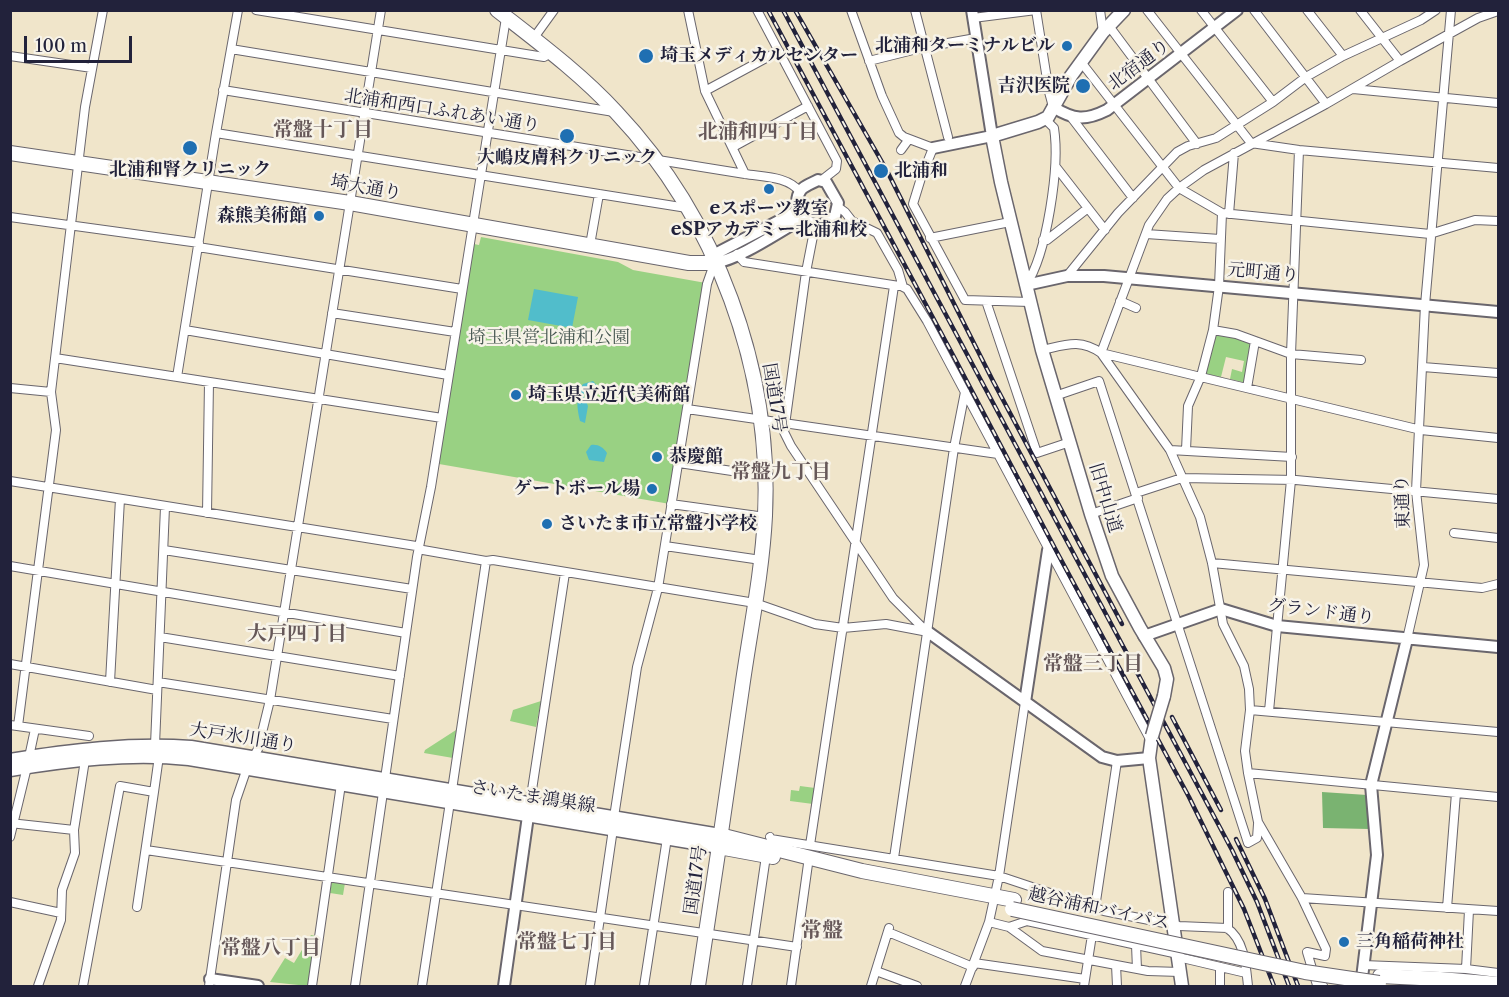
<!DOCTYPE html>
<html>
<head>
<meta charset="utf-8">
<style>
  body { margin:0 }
  #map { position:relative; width:1509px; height:997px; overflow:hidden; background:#f0e5ca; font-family:"Libre Caslon Text",serif }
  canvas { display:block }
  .frame { position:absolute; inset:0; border:12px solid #22223b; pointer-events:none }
  .scale { position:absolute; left:24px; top:36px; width:108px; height:27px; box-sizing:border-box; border:3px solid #22223b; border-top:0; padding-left:8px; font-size:18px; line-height:21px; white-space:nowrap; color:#22223b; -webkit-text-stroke:4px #f7f3e8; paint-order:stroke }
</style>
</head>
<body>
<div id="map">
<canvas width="1509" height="997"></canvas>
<div class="frame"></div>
<div class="scale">100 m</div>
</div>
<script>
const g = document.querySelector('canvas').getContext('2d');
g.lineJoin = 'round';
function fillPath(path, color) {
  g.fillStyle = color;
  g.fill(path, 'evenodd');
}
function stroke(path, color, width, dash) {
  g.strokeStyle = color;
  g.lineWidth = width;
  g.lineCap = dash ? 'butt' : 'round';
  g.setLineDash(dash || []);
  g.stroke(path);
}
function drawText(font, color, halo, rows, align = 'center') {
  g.font = font + ' "Libre Caslon Text","Noto Serif JP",serif';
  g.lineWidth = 5;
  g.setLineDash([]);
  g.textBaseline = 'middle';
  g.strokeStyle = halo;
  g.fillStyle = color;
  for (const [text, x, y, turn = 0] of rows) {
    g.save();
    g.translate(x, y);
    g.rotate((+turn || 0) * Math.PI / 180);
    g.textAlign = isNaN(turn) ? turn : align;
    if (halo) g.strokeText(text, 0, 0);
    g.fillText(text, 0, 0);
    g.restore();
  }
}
fillPath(new Path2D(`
  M481,237L618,262L633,270L706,283L670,504L439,464L474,244L479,245Z
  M1215,333L1236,336L1253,343L1246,383L1230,379L1232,369L1242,372L1244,361L1226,357L1221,377L1206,374Z
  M541,701L536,727L510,721L513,710Z
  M456,730L453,758L424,753L425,750Z
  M800,786L815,788L813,804L790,801L791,790L799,791Z
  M332,881L345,883L343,895L330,893Z
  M311,935L316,936L308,986L270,982L285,958L294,963Z`), '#99d183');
fillPath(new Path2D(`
  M1322,792L1367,795L1369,829L1323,828Z`), '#7ab371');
fillPath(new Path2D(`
  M534,289L578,297L572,328L528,320Z
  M593,381C600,390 608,388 617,392L621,388L627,389L616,394C607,390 597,393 589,388L585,390L583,395L588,406L585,423L580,421C577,409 575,394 583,384Z
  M591,445C598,444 603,447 607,453L604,462L589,460L586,452Z`), '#51bdcb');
const street = new Path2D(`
  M256,10L544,57L551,53
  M688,10L705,91L745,174
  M757,10L837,161L836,169L822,180
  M851,10L882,96L899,133L904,137L933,148L921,178L913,204L965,300L1030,302
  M915,10L948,137
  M1036,10L1049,92L1053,107
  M1100,10L1103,32
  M1147,10L1251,143L1299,150L1498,168
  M1201,10L1273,102
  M1254,10L1326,104
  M1307,10L1343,56
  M1360,10L1400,61
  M973,18L1036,10
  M1109,26L1197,144
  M533,39L554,10
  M231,49L614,112
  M10,56L92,68
  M869,61L925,47L976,38
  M1081,62L1179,188L1222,213L1430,234L1475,220L1498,221
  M1353,89L1498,103
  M223,90L745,174C763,177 788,176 800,192
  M705,91L779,51
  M1071,117L1133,198
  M216,133L687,208
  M733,147L808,106
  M901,150L909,139
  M1056,167L1105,230
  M838,207L845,212L852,221L877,233L898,270L903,287L907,289L927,321L1151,741
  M1229,214L1234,153
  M10,217L199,243
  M815,226L806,272L784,432L791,446L893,598L926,631
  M1146,234L1220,239
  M930,238L1010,222
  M1043,240H1047L1088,208
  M590,245L599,194
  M198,247L462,289
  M737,254L744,262L899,286
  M1067,276L1118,213L1177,152L1188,146L1216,138L1273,102L1306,77L1343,56L1421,20L1436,10
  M1026,285C1047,254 1060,166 1054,128L1045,119
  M986,301L1037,453L1070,442
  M1120,301L1136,308
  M332,313L455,332
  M185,330L448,375
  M1213,330L1236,334L1291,354L1361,360
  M1042,350C1065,345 1080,338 1101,353L1421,430L1498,438
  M55,358L442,418
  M1423,367L1498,373
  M177,377L216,133L238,10
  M10,388L51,392
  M1247,388L1255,341
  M1055,396L1099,381L1248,843L1257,838L1258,824
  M687,409L998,454
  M1170,450L1292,457
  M1186,450L1188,406L1201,376L1213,330L1219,286L1222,213
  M679,463L765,476
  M10,481L416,546L423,550L486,561L493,560L755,603L815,624L843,628L886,624L928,632
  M1136,493L1182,478L1296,480L1498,499
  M671,504L765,517
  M207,513L209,382
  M1091,514L1138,498
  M1454,533L1498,538
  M665,546L761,560
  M164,550L412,589
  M1212,563L1482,588L1498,584
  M10,566L406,633
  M160,637L400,676
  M1407,639L1424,565L1416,491L1425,305L1451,10
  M10,664L157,690
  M110,682L120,499
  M158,682L393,719
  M1250,710L1498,732
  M1269,711L1291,480V354L1299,150
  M10,725L89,736
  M18,726L56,430L51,392L85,107L103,10
  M155,745L165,507
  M29,757L35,729
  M1248,773L1498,797
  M452,790L486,561
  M154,792L159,756
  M530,803L565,573
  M614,817L637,667L658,588L707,284L714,264
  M10,823L74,830
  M10,837L27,767
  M770,837L771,839L783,841L999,876L1025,702
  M810,845L894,286
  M146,850L797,947
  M894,858L954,448L965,392
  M1228,892V929
  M1302,898L1498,911
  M10,902L61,913
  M1095,908L1117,761
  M1447,908L1456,793
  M989,922L1009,927L1042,951L1148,971L1180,972
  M1009,927L1027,921L1178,954
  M888,932L973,967
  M1136,945L1137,969
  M1178,957L1246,973
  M974,963L1085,979
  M1116,965L1117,986
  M1363,965L1466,969L1498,973
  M1466,969L1469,910
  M876,971L917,986
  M38,986L61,920L62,890L75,853L74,830L85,760
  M83,986L120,786L154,792L137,907
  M209,986L236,800L247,768L258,749L270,700L381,10
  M312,986L341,784
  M355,986L417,557L431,487L506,18
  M422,986L450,802
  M590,986L613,829
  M644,986L667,838
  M747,986L766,856
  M791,986L808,864
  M871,986L889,928
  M965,986L989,922L999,876L1104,911L1179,926L1227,928C1245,940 1246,968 1248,986
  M1084,986L1092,935
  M1220,986V968
  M1323,986L1317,985L1307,952L1325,956L1326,949L1302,898L1258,822L1248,773L1245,751L1250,710L1249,689L1244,666L1223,624L1212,563L1200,517L1170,450L1101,353L1149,225L1167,199L1179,188L1204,170L1326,104L1400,61L1478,18L1498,11`);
const secondary = new Path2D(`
  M1053,107C1074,120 1085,121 1107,110L1237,10
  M933,148L992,136L972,10
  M818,180L826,182L838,203L835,216L820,226C805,225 790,204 801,190C805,185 813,183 818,180Z
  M715,263L719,252L800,210
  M715,263C742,258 779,231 804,218
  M1026,285L1067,276H1104L1498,312
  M928,632L1102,757L1117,761L1149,758
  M1144,636L1221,609L1277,626L1498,647
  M1025,702L1048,550
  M210,979L258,986
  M504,986L529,809
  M1361,986L1377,855L1371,785L1407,639`);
const primary = new Path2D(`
  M1124,10L1103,32L1071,76L1048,117L1038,122L992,136L1001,182L1042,350L1091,514L1112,576L1140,628L1164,668L1167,679L1164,696
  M1152,736L1149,758L1182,986
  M10,760C71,750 130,743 191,747L720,835
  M10,770C69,760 130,753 189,759L719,847`);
const highway = new Path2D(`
  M497,10C538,42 581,74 616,112C717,219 772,370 765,516C762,574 750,631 742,688C728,787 713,887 698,986
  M10,153L350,203L689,263H715
  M720,835L862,871L1014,900
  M719,847L773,857
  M1380,976L1440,979L1498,984`);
stroke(street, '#6a666d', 10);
stroke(secondary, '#6a666d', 14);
stroke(primary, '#6a666d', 15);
stroke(highway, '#6a666d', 16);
stroke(street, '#fff', 8);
stroke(secondary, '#fff', 10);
stroke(primary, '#fff', 12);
stroke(highway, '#fff', 14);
const rail = new Path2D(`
  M768,10L954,357L1059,556L1189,797L1244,909L1274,986
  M783,10L1232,850L1257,902L1289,986
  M795,10L886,169L993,381L1122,624
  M1172,717L1221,810
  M1236,839L1265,899L1298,986`);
stroke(rail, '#22223b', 4.5);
stroke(rail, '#f7f3e8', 2, [7]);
const primaryBridge = new Path2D(`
  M1152,736L1164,696`);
const highwayBridge = new Path2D(`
  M1012,909L1305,972L1379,983`);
stroke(primaryBridge, '#6a666d', 15, []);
stroke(highwayBridge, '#6a666d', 16, []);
stroke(primaryBridge, '#fff', 12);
stroke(highwayBridge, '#fff', 14);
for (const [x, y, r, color] of [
  [1067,46,6,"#1f6fb2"],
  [646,56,8,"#1f6fb2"],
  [1083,86,8,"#1f6fb2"],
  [567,136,8,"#1f6fb2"],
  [190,148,8,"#1f6fb2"],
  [881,171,8,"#1f6fb2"],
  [769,189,6,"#1f6fb2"],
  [319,216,6,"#1f6fb2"],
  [516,395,6,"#1f6fb2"],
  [657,457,6,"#1f6fb2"],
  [652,489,6,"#1f6fb2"],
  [547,524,6,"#1f6fb2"],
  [1344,942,6,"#1f6fb2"]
]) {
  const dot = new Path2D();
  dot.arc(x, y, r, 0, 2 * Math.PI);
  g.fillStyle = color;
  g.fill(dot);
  stroke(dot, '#f7f3e8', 2);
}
drawText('bold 18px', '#22223b', '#f7f3e8', [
  ["北浦和ターミナルビル",1055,46,"right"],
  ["埼玉メディカルセンター",660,56],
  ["吉沢医院",1070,86,"right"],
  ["大嶋皮膚科クリニック",567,158,"center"],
  ["北浦和腎クリニック",190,170,"center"],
  ["北浦和",894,171],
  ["eスポーツ教室",769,209,"center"],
  ["eSPアカデミー北浦和校",769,230,"center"],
  ["森熊美術館",307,216,"right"],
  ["埼玉県立近代美術館",528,395],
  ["恭慶館",669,457],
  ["ゲートボール場",640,489,"right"],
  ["さいたま市立常盤小学校",559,524],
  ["三角稲荷神社",1356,942]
], 'left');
drawText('18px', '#22223b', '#f7f3e8', [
  ["北宿通り",1139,65,-37],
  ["北浦和西口ふれあい通り",442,111,9],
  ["埼大通り",366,188,10],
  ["元町通り",1263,273,5],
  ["国道17号",774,398,81],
  ["旧中山道",1105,498,73],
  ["東通り",1403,502,-92],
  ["グランド通り",1321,612,7],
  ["大戸氷川通り",243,738,9],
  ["さいたま鴻巣線",533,797,9],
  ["国道17号",696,880,-82],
  ["越谷浦和バイパス",1099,909,12]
]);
drawText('18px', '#465751', '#f7f3e8', [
  ["埼玉県営北浦和公園",549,338]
]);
drawText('bold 20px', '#665859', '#f7f3e8', [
  ["常盤十丁目",323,130],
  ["北浦和四丁目",758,132],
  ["常盤九丁目",781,472],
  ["大戸四丁目",297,634],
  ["常盤三丁目",1093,664],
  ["常盤七丁目",567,942],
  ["常盤八丁目",271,948]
]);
drawText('bold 21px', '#665859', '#f7f3e8', [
  ["常盤",822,931]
]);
</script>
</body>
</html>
